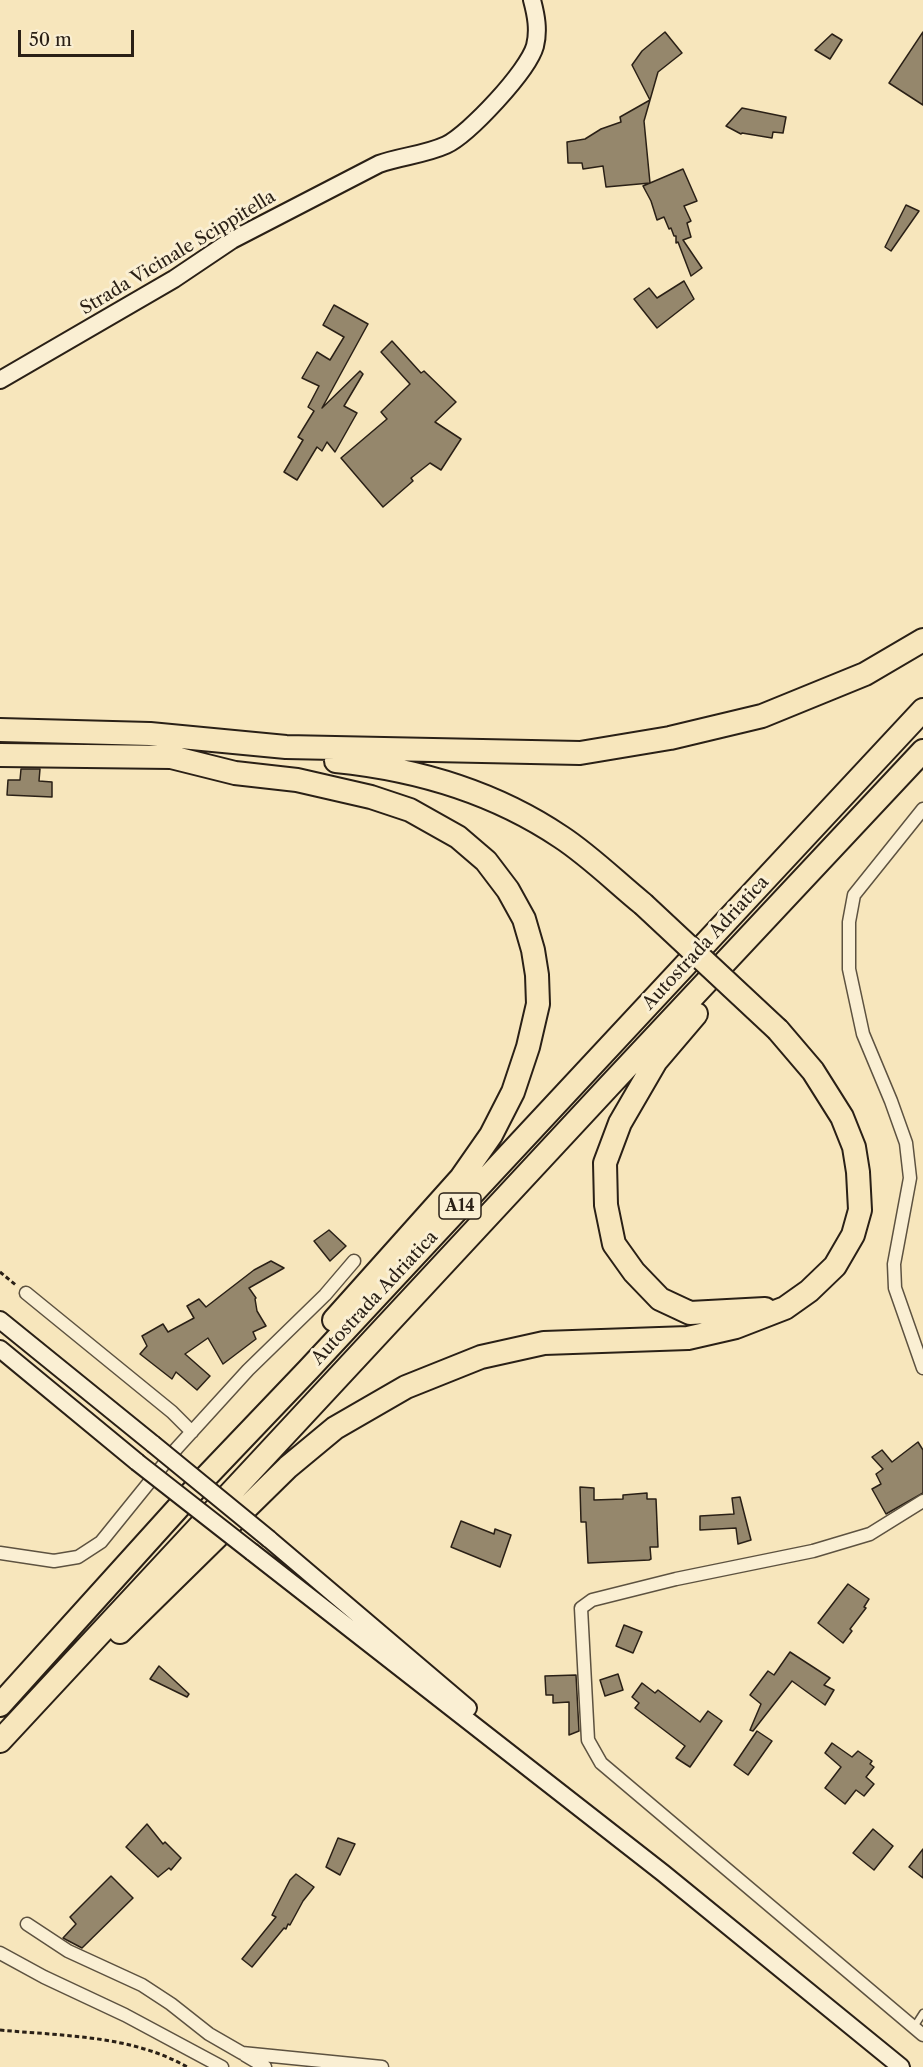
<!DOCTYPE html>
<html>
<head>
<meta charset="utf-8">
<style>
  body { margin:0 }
  #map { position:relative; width:923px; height:2067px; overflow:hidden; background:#f7e6bc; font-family:"Libre Caslon Text",serif }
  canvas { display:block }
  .scale { position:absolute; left:18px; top:30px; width:116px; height:27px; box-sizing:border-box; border:3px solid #2a2016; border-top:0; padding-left:8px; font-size:18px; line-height:21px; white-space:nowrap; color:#2a2016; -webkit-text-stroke:4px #faefd3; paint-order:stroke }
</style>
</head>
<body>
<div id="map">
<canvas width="923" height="2067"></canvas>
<div class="scale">50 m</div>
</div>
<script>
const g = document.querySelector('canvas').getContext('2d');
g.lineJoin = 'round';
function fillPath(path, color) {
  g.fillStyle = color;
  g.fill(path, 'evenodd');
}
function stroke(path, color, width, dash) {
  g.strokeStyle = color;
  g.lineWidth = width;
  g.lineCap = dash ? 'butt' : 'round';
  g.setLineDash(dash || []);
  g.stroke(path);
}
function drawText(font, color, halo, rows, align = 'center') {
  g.font = font + ' "Libre Caslon Text",serif';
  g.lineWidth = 6;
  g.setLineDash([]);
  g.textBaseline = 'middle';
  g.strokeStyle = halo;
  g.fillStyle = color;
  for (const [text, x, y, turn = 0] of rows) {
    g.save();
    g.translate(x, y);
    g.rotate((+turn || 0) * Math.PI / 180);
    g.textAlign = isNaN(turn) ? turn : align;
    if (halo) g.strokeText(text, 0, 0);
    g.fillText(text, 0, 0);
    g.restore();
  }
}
const building = new Path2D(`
  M665,32L682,53L658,72L644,121L650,183L606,187L603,166L583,169L582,163H568L567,142L585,139L601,129L621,122L620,117L650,100L632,65L642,51Z
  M923,32V105L889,83Z
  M832,34L842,40L830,59L815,50Z
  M742,108L786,117L783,133L773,132L772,138L742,133L741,134L726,126Z
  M683,169L697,201L684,206L691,221L687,223L691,237L683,240L702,268L691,276L678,242L676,243V236H674L671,228L669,229L664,217L657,220L651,201L643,186Z
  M906,205L919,211L891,251L885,247Z
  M684,281L694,299L657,328L634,299L649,288L657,298Z
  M334,305L368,324L322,408L360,371L363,374L344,406L357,413L335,452L327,442L322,451L317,447L297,480L284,472L303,440L298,437L314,411L308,407L319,386L302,378L317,352L330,360L344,337L323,325Z
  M392,341L421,373L424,371L456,402L435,422L461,439L441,470L430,463L411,478L413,481L383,507L341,458L387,419L381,412L410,384L381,352Z
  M21,769H40L39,781L52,782V797L7,795L8,780H20Z
  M329,1230L346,1246L330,1261L314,1241Z
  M271,1261L284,1268L249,1288L256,1298L255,1299L257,1311L266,1326L253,1332L256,1339L223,1364L208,1338L185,1354L210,1376L197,1390L176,1372L172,1379L140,1354L147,1346L142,1336L163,1324L168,1332L194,1318L187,1306L199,1299L206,1307L254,1270Z
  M918,1442L923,1450V1493L886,1514L872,1489L881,1484L876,1474L883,1469L872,1457L882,1450L892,1462Z
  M580,1487L594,1488V1500L623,1499V1495L647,1493V1499H656L658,1547H650L651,1559L649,1560L588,1563L586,1522H581Z
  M740,1497L751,1540L738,1544L736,1528L700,1530V1516L734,1514L732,1498Z
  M461,1521L494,1534L495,1529L511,1535L500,1567L451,1547Z
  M848,1584L869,1599L864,1607L866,1608L850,1629L852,1631L843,1643L818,1623Z
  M624,1625L642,1632L633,1653L616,1646Z
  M790,1652L830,1678L824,1685L834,1690L825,1705L792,1681L753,1731L750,1730L761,1704L750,1695L768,1671L774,1675Z
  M159,1666L189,1694L187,1697L150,1679Z
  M618,1674L623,1690L605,1696L600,1680Z
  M576,1675L579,1731L569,1735V1702L553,1703V1695H546L545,1676Z
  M642,1683L655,1693L658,1690L700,1722L708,1711L722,1721L690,1767L676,1758L685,1746L635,1708L639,1703L632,1697Z
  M757,1731L772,1741L748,1775L734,1765Z
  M832,1743L852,1757L858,1751L872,1761L870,1764L874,1767L866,1777L874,1784L864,1796L856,1790L845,1804L825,1788L841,1767L825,1753Z
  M147,1824L163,1844L165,1842L181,1858L171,1870L169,1868L158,1877L126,1847Z
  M873,1829L893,1846L874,1870L853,1853Z
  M338,1838L355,1844L340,1875L326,1867Z
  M923,1849V1878L909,1867Z
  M296,1874L314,1887L303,1901L290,1925L288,1924L286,1929L284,1928L252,1967L242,1959L276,1917L272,1915L290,1880Z
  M111,1876L133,1898L82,1948L63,1938L76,1924L70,1917Z`);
fillPath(building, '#95876c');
stroke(building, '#2a2016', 1.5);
const lane = new Path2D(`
  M914,2027L923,2013`);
const street = new Path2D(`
  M923,809L854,895L849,922V969L863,1034L891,1101L906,1143L910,1178L894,1264L895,1288L923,1368
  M26,1293L172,1412L192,1432
  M923,1501L870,1534L813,1551L676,1579L592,1600L581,1608L588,1740L601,1763L923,2035
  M0,1553L54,1561L78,1557L101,1542L177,1448L248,1370L325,1295L354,1261
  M27,1924L68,1951L142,1985L171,2004L209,2034L242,2053L382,2067
  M0,1953L44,1977L125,2015L222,2067
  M245,2055L265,2067`);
const secondary = new Path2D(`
  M0,380L174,279L232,240L379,164C401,156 424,155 446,145C469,134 528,71 535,46C539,30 536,15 532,0
  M0,1320L153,1444
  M0,1349L137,1462
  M269,1539L468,1708
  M252,1552L663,1873L901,2067`);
const highway = new Path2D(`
  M0,730L150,734L286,747L580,753L670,738L762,716L865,674L923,640
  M0,755L171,757L235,773L297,780L371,797L410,810L458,837L486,861L508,890L524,919L533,950L537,975L538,1004L528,1047L513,1092L491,1135L461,1178L334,1320
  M336,761C415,769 494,792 561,837C590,856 616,882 643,904
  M696,1014L656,1061L620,1123L605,1163L606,1205L614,1244L634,1272L660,1299L690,1313L765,1309
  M120,1632L288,1467L335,1428L406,1387L481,1357L544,1343L688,1338L736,1327L785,1308L809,1291L835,1266L853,1235L860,1210L858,1172L854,1147L842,1117L813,1071L778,1030
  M0,1705L204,1479L308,1370L923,710
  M0,1741L609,1086L923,751`);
stroke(lane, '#5d5240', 9);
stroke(street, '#5d5240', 15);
stroke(secondary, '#2a2016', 20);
stroke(highway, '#2a2016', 26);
stroke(new Path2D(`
  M0,1272L17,1286
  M0,2030C62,2036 132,2035 187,2067`), '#2a2016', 3, [4.5, 3]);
stroke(lane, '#faefd3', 6);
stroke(street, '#faefd3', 12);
stroke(secondary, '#faefd3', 16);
stroke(highway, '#f7e6bc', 22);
const secondaryBridge = new Path2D(`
  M153,1444L269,1539
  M137,1462L252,1552`);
const highwayBridge = new Path2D(`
  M643,904L778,1030`);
stroke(secondaryBridge, '#2a2016', 20, []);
stroke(highwayBridge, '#2a2016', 26, []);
stroke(secondaryBridge, '#faefd3', 16);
stroke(highwayBridge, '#f7e6bc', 22);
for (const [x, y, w] of [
  [460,1206,42]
]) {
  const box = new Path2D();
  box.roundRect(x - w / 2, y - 13, w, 26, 4.5);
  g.fillStyle = '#faefd3';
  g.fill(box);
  stroke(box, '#2a2016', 1.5);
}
drawText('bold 16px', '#2a2016', null, [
  ["A14",460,1206]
]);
drawText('18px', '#2a2016', '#faefd3', [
  ["Strada Vicinale Scippitella",178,253,-31],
  ["Autostrada Adriatica",706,943,-47],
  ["Autostrada Adriatica",375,1298,-47]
]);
</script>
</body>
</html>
